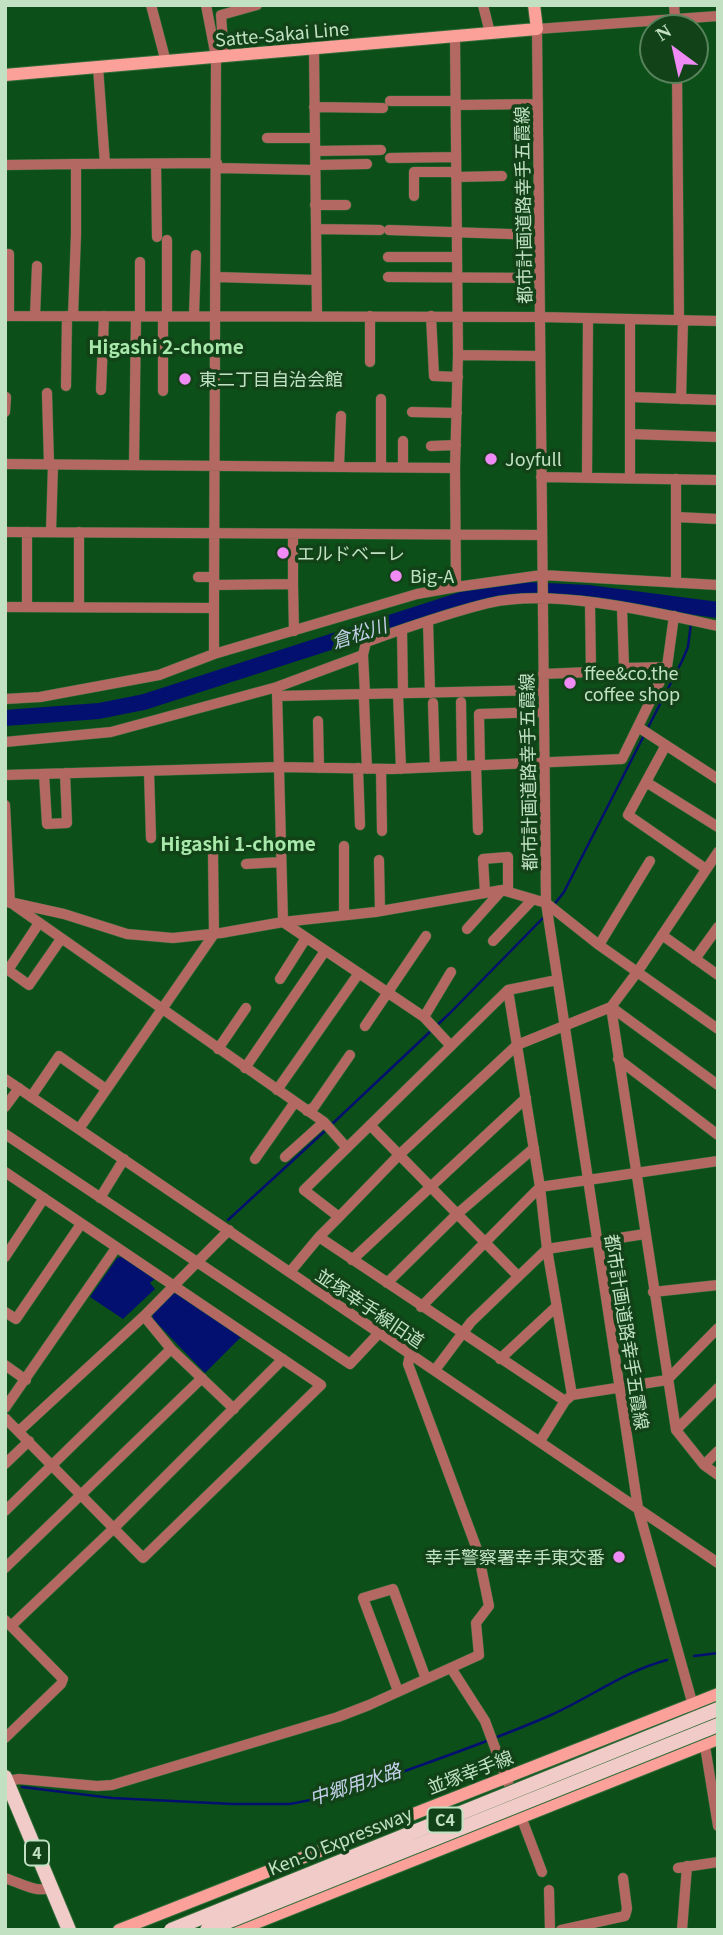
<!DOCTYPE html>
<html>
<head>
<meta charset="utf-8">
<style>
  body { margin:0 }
  #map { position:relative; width:723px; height:1935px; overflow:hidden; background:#0d4f18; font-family:Georgia,serif }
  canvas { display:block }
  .frame { position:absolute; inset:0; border:7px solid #c1e1c2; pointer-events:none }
  .north { position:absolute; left:639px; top:14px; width:70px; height:70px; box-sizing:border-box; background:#124218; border:2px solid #58825c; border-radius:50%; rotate:327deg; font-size:19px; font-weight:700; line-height:28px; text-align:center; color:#c1e1c2 }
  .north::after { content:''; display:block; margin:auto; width:24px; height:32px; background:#f08bf5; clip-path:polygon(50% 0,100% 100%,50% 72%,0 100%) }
</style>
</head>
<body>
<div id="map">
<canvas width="723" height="1935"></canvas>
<div class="frame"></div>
<div class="north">N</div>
</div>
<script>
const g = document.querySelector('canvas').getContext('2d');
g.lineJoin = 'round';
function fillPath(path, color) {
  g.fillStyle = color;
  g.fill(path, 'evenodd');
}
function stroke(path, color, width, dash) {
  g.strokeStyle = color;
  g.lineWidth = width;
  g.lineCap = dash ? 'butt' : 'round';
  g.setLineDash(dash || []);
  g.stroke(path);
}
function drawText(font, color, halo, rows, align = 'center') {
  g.font = font + ' Georgia,"Noto Sans JP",serif';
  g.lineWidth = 7;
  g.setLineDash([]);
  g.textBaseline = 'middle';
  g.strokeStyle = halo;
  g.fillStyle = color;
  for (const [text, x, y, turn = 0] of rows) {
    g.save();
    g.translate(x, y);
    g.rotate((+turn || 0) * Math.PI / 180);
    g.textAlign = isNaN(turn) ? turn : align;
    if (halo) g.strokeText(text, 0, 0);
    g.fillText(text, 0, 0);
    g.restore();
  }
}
fillPath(new Path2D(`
  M123,1256L156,1278L150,1283L155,1289L123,1319L90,1297L117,1258Z
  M178,1293L241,1337L205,1373L153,1319L152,1312L172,1294Z`), '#04106f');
stroke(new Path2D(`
  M553,906L564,892L682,661L688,647L693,607
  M331,1125L450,1013L544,917
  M228,1220L326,1130
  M694,1656L718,1653
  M22,1787L112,1798L233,1804H290L341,1794C411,1768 483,1745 551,1715C591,1697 625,1671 667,1660`), '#04106f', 2.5);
stroke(new Path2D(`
  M5,718L99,711L144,702L464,599L525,590L588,593L718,610`), '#04106f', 16);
const minor = new Path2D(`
  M151,5L166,62
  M483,5L490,33
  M674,5L676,28
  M455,36L458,355L455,468L456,587
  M314,49L317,316
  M224,57L221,15L257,5
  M98,67L105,164
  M677,70L679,320
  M390,101H456
  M456,105L538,104
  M314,107L383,108
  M267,138H315
  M315,151L381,150
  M390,158L456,157
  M76,164L217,163
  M156,164L157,237
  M5,165L76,164V234L73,316
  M315,165L367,164
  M217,168L315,170
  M456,177L502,176
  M414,196V172H456
  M315,205H346
  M316,229L380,230
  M389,230L539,235
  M167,240V316
  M5,254H9V316
  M388,257H457
  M140,262V316
  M216,277L316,280
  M388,277L539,278
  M5,316L540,317L718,321
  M35,316L37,266
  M163,316V391
  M194,316L196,255
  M431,316L434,376L458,377
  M458,355L539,356
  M370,362V316
  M66,386L67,316
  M101,390L104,316
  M47,393L49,465
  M630,397L718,400
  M681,399L683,320
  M5,412L6,397
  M412,412L457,413
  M630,434L718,437
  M431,446L456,445
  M5,464L455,468
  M134,465L136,316
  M339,467L341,416
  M381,467V399
  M403,467V441
  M541,477L718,480
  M587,478L588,319
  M630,478V319
  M676,517L718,519
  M5,532L541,535
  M51,532L53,465
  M79,532V607
  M198,577H214
  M676,583V479
  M293,584V534
  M214,585L293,584L294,631
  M5,607L214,608L216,57L206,5
  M27,607V532
  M214,608V654
  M622,608L624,668L667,667
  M428,621L430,693
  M402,630L403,693
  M543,674L591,672L590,603
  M277,691L283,922
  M365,694L363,655L366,642C406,628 447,613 489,603C552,588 654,612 718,626
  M398,694L401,769
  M277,696L543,690
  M5,699L40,697L159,675L214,654L417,594L456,587L542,575L718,585
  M364,700L367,769
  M461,702L462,766
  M433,703L435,767
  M318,721L319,768
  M638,727L718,779
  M5,742L111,732L277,687L363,655
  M666,745L628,815L706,869
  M476,765L478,830
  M480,765L479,714L543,712
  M358,768L360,825
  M381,769L382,831
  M149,771L151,838
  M44,774L47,824L67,823L65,773
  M5,775L279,767L393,769L622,759L667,667L674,616
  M646,782L718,827
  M5,805L10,903
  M379,860L380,911
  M246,864L281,862
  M485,893L483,859L508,857V891
  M5,901L64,914L127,934L173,938L221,933L283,922L375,912L502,890L546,903L599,945L718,1029
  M14,905L324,1122L347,1148
  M344,914V846
  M283,922L424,1017L451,1046
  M39,923L8,970L29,985L61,939
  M467,929L502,890
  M662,935L718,975
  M493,941L533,899
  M599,945L650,861
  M695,959L718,927
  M280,979L306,938
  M557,980L508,990L304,1190L339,1217L319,1237L565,1401
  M508,990L540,1187L547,1249L572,1395
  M611,1007L676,1430L704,1465L718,1475
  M611,1007L718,1085
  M424,1017L451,972
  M365,1026L426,936
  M218,1049L246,1008
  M618,1059L718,1135
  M245,1068L325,951
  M5,1079L718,1563
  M277,1090L359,973
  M31,1097L59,1056L106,1089
  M5,1107L19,1088
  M307,1111L314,1107L350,1055
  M370,1125L518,1276
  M79,1129L214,934L213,851
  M5,1134L350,1364L379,1333
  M285,1157L324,1122
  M255,1159L295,1102
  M5,1172L321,1385L143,1558L5,1418
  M100,1198L124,1159
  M339,1217L399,1155L517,1045L611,1007L638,971L718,852
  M5,1257L44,1198
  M352,1260L526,1098
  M290,1272L319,1237
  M387,1283L456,1215L534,1148
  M653,1292L718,1285
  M421,1307L540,1187L718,1161
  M5,1312L16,1319L81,1224
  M144,1316L171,1349L234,1409
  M500,1359L557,1306
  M5,1365L26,1380
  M435,1370L471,1322L547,1249L645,1234
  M5,1408L116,1248
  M676,1430L718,1388
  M19,1431L144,1316L229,1230
  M540,1441L565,1401L572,1395L667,1380L718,1328
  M5,1464L29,1441
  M704,1465L718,1451
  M5,1511L171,1349
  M5,1568L202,1378
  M5,1620L63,1679L61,1684L5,1738
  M11,1626L113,1529L283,1359
  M451,1668L485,1721L513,1796
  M398,1691L363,1598L393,1589L426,1679
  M694,1709L638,1508L546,903L537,29L718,16
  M704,1740L718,1826
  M7,1781L19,1779L97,1786L112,1785L338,1717L369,1705L479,1655L476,1623L489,1606L478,1552L408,1364L410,1354
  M520,1814L542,1872
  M678,1868L718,1862
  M5,1878C20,1883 36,1893 51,1888
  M549,1890L550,1930
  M561,1930L625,1916L627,1909L623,1878
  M682,1930L687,1866`);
const major = new Path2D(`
  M5,75L537,29L534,5
  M119,1930L718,1694
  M238,1930L718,1739`);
const highway = new Path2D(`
  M5,1777L69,1930`);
stroke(minor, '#316c3a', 11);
stroke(major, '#316c3a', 14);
stroke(highway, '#316c3a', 16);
stroke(minor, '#b36862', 10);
stroke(major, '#fca199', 12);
stroke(highway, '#f1cbc7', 14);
const highwayBridge = new Path2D(`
  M171,1930L718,1709
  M207,1930L718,1725`);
stroke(highwayBridge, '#316c3a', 16, []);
stroke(highwayBridge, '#f1cbc7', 14);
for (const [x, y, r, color] of [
  [185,379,7,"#f08bf5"],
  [491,459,7,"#f08bf5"],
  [283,553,7,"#f08bf5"],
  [396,576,7,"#f08bf5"],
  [570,683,7,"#f08bf5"],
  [619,1557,7,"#f08bf5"]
]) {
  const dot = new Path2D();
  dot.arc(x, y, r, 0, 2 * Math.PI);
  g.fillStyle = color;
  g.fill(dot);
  stroke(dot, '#124218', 2.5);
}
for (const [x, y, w] of [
  [445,1820,35],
  [37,1853,24]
]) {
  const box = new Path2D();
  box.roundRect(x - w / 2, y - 12.5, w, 25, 5);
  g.fillStyle = '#124218';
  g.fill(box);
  stroke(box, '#c1e1c2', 2);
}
drawText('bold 16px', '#c1e1c2', null, [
  ["C4",445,1820],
  ["4",37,1853]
]);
drawText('18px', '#c1e1c2', '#124218', [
  ["Satte-Sakai Line",282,34,-5],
  ["都市計画道路幸手五霞線",523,205,-91],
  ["都市計画道路幸手五霞線",528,772,-91],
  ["並塚幸手線旧道",370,1308,34],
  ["都市計画道路幸手五霞線",627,1332,81],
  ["並塚幸手線",470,1772,-21],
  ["Ken-O Expressway",340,1841,-22]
]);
drawText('18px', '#c1e1c2', '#124218', [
  ["東二丁目自治会館",199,379],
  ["Joyfull",505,459],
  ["エルドベーレ",297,553],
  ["Big-A",410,576],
  ["ffee&co.the",584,673],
  ["coffee shop",584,694],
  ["幸手警察署幸手東交番",605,1557,"right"]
], 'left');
drawText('bold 19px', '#a8e8aa', '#124218', [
  ["Higashi 2-chome",166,347],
  ["Higashi 1-chome",238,844]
]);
drawText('italic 19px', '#c4d0e9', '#124218', [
  ["倉松川",359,633,-18],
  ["中郷用水路",355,1784,-18]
]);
</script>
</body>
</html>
